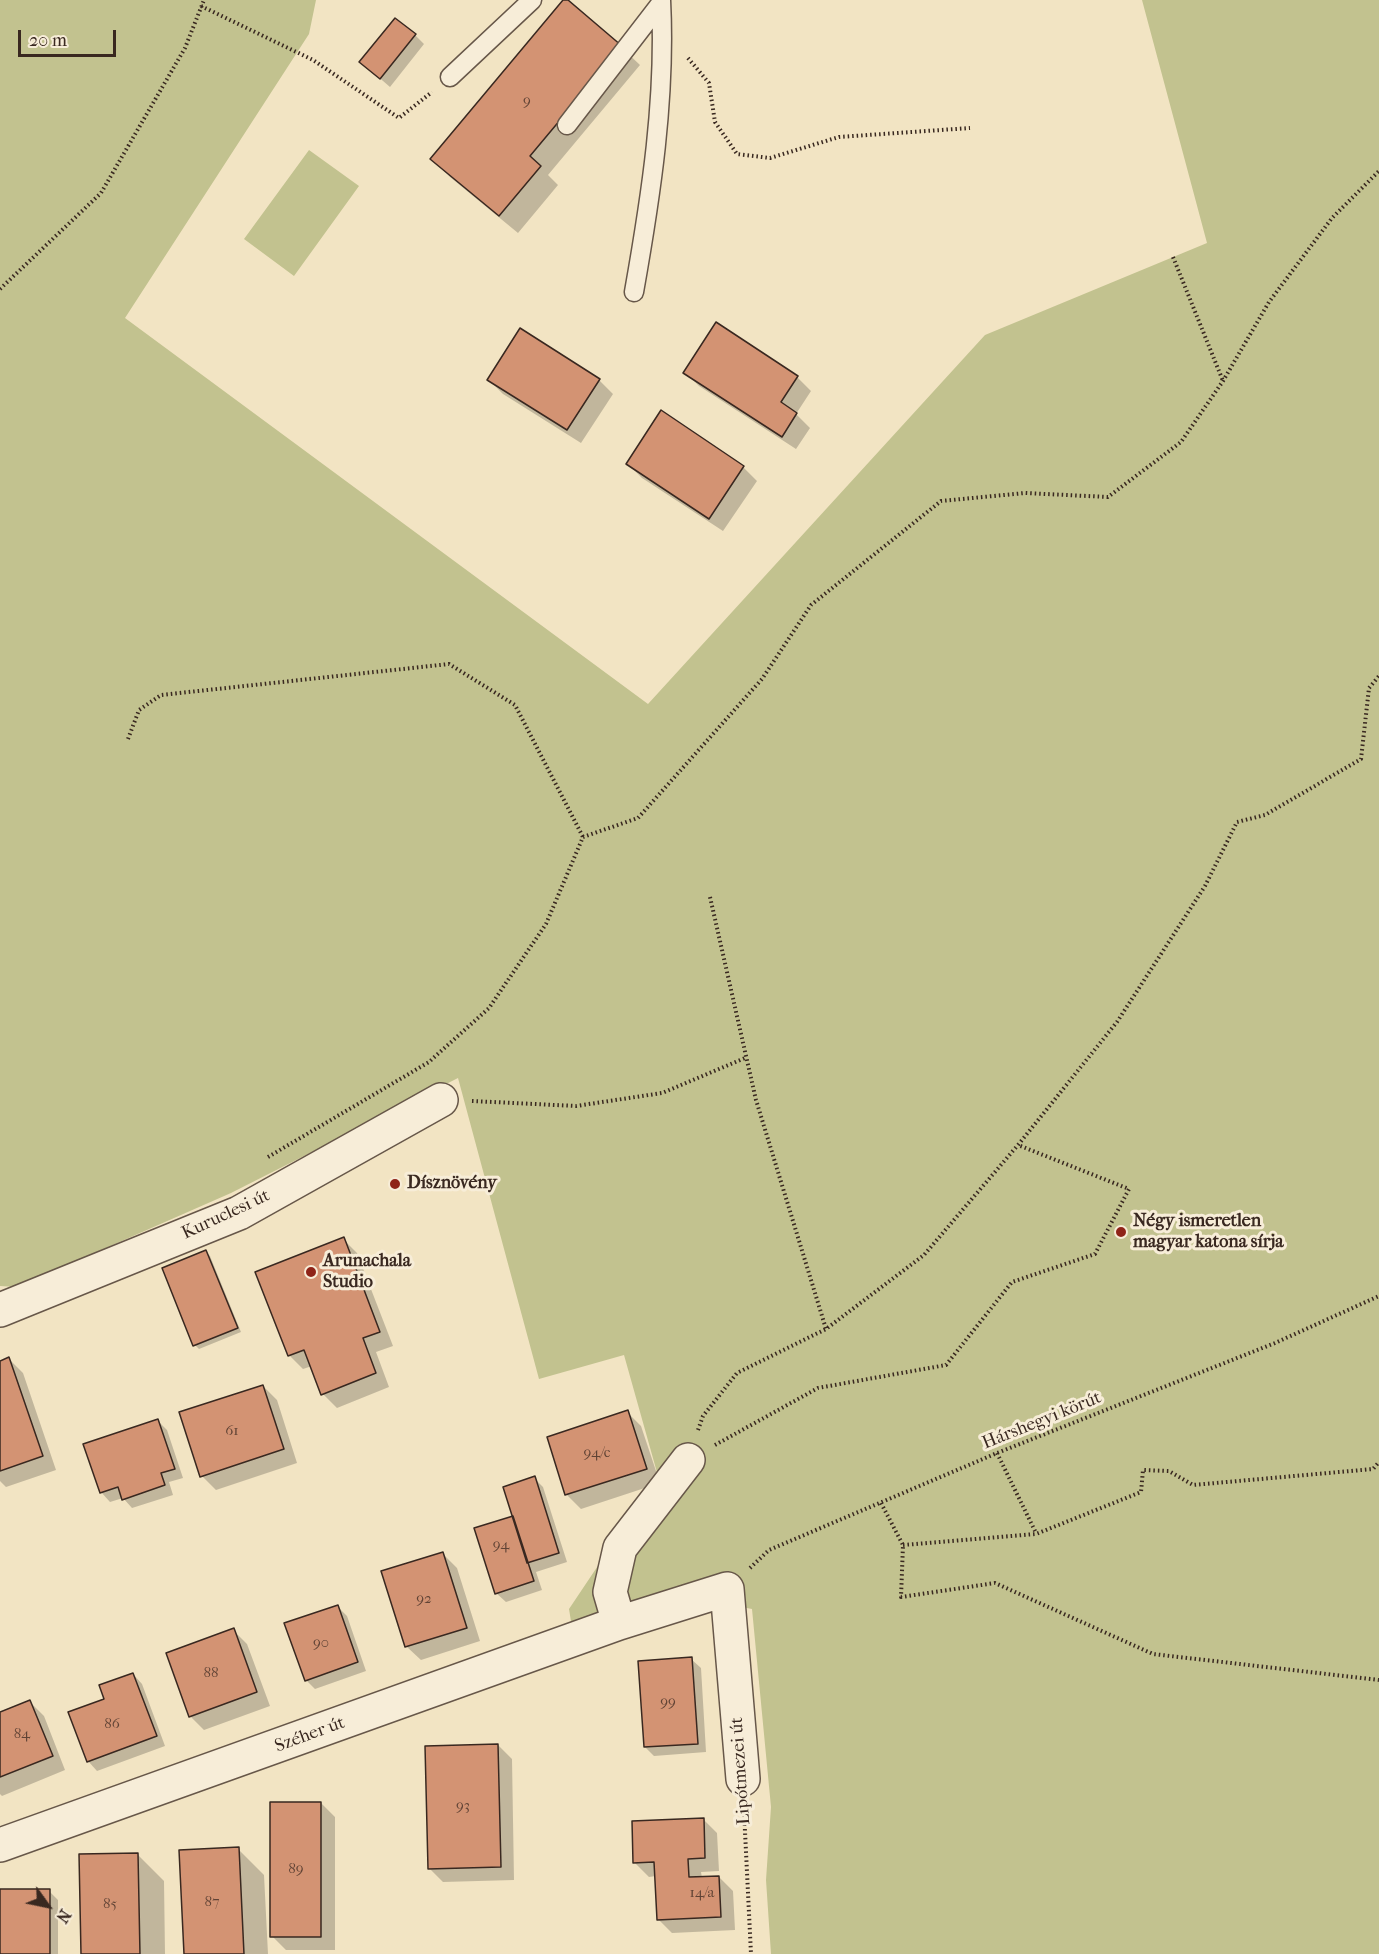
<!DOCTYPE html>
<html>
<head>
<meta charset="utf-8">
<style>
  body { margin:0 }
  #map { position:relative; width:1379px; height:1954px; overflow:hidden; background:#f2e4c3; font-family:"IM FELL French Canon",serif }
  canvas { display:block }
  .north { position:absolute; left:18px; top:1876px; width:60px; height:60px; -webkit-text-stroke:4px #f7edd8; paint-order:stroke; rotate:123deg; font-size:16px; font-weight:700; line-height:24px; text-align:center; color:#392820 }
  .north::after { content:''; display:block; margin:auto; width:21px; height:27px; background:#392820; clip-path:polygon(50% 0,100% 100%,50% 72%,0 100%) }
  .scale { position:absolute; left:18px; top:30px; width:98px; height:27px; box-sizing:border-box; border:3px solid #392820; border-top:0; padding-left:8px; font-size:18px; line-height:21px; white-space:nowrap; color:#392820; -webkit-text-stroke:4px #f7edd8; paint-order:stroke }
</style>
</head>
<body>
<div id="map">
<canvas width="1379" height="1954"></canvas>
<div class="north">N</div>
<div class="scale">20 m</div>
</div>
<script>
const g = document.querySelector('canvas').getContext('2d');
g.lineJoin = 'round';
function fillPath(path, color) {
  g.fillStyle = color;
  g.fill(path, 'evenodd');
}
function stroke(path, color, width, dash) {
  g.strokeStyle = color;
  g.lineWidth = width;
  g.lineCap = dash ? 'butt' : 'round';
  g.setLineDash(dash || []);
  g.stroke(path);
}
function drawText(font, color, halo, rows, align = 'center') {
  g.font = font + ' "IM FELL French Canon",serif';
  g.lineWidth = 6;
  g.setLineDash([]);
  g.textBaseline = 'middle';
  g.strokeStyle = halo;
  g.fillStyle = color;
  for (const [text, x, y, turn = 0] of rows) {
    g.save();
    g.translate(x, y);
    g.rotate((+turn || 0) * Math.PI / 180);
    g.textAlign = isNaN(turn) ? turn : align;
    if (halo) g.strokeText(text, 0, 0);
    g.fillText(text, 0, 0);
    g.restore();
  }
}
fillPath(new Path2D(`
  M0,0H316L309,34L125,318L648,704L985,335L1207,243L1142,0H1379V1954H771L766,1880L771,1807L752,1609L715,1602L576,1652L569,1609L658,1476L624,1355L539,1379L458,1078L231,1193L17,1287L0,1286Z
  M309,150L359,186L294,276L244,239Z`), '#c2c28f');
fillPath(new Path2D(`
  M566,0L621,47L640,65L548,175L558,185L518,233L450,177L432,159Z
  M415,35L424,44L390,87L361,62Z
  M685,372L797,377L811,391L796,414L810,428L796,449L699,386Z
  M489,380H599L613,394L581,443L503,394Z
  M628,464L743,467L757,481L723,531L642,478Z
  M343,1239L357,1253L393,1346L376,1352L389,1387L337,1408L323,1394L312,1366L303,1369L289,1355Z
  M206,1252L210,1256L241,1332L199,1349L195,1345Z
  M9,1359L23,1373L56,1470L6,1487L0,1481V1362Z
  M263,1386L277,1400L297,1463L216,1490L202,1476Z
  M627,1412L641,1426L660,1483L581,1509L567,1495L548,1438Z
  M157,1420L167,1430L183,1478L169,1482L173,1495L132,1508L123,1498L110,1502L101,1492Z
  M534,1478L543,1487L567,1562L536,1572L542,1590L506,1602L496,1593L515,1517Z
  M443,1554L457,1568L480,1641L421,1660L407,1647L383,1572Z
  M337,1606L347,1616L366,1671L315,1689L306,1680Z
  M233,1630L247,1644L270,1706L204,1730L190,1716Z
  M691,1659L701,1668L706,1752L654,1756L645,1747Z
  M133,1674L142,1684L165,1746L97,1771L88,1761L106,1700Z
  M30,1702L44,1716L65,1770L2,1796L0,1794V1713Z
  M498,1745L512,1759L514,1880L443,1882L429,1868Z
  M321,1803L335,1817V1950H286L272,1936Z
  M703,1819L717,1833L719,1871L701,1872L702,1878L719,1877L733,1891L735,1930L672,1933L658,1919L656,1876L649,1877L635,1863Z
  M238,1849L264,1875L268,1954H186Z
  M138,1855L164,1881L165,1954H83Z
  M49,1891L58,1900V1954H2Z`), '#0003');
const building = new Path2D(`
  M563,0H568L622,46L530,156L541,166L499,216L430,159Z
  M395,18L416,34L380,79L359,62Z
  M716,322L798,376L781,402L797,413L782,437L683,373Z
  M520,328L600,379L567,430L487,380Z
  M661,410L744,466L709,519L626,464Z
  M344,1237L380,1332L363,1338L376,1373L321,1395L304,1350L288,1356L255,1272Z
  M206,1250L238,1328L193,1346L162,1268Z
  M9,1357L43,1456L0,1471V1361Z
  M263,1385L284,1449L200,1477L179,1412Z
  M628,1410L647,1469L565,1495L547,1437Z
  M158,1419L175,1469L161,1473L165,1485L122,1500L118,1487L100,1493L83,1444Z
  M535,1476L559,1553L527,1563L503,1487Z
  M513,1516L534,1581L495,1594L474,1528Z
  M443,1552L467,1628L405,1647L381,1571Z
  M338,1605L358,1662L305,1681L284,1623Z
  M234,1628L257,1692L189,1717L166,1653Z
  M692,1657L698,1744L644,1747L638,1661Z
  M133,1673L157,1736L87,1762L68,1712L104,1699L99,1685Z
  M30,1700L53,1756L0,1777V1712Z
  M498,1744L501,1867L428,1869L425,1746Z
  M270,1802H321V1937H270Z
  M704,1818L705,1858L688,1859L689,1877L719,1876L721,1917L657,1920L654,1862L633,1863L632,1821Z
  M239,1847L244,1954H184L179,1850Z
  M138,1853L140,1954H81L79,1854Z
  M0,1889H50V1954H0Z`);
fillPath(building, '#d39373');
stroke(building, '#392820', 1.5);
const service = new Path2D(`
  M450,77L532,0
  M567,125L661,3
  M634,292C651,196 666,98 661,0`);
const minor = new Path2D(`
  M0,1310L239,1213L441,1100
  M619,1623L610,1592L620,1548L688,1460
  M0,1845L619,1623L727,1589L743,1779`);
stroke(service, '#675749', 21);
stroke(minor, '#675749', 36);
stroke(new Path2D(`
  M201,6L313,60L399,118L432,92
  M688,58L709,83L715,122L737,154L770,158L839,137L970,128
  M1173,257L1223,381
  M0,289L101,193L185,48L204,0
  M128,739L139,710L161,695L449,664L515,705L583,837
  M710,897L756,1100L826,1329
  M472,1101L576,1106L662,1093L745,1058
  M268,1157L429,1062L489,1008L546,924L583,837L638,818L762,679L811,605L941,501L1025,493L1108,497L1181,442L1223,381L1269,302L1332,218L1379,171
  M698,1430L703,1416L737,1373L826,1329L924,1255L1018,1145L1117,1022L1205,886L1237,822L1265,815L1361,759L1369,688L1379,676
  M715,1445L818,1388L946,1365L1012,1282L1095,1254L1129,1189L1018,1145
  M997,1453L1036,1533
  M881,1503L903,1545L901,1597L995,1583L1153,1654L1379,1680
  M903,1545L1036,1534L1141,1492L1143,1470L1169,1471L1193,1485L1373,1469L1379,1462
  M750,1568L769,1550L997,1453L1275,1343L1379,1296
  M744,1811L751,1954`), '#392820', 4, [1.5, 3]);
stroke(service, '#f7edd8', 18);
stroke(minor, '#f7edd8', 33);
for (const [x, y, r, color] of [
  [395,1184,6,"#8f2418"],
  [1121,1232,6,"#8f2418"],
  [311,1272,6,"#8f2418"]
]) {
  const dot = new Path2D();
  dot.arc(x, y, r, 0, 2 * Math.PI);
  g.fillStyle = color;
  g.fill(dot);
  stroke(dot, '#f7edd8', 2);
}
drawText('15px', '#604335', null, [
  ["9",527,101],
  ["61",232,1431],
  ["94/c",597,1453],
  ["94",501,1545],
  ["92",424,1599],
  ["90",321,1643],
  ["88",211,1673],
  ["99",668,1702],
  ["86",112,1724],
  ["84",22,1734],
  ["93",463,1806],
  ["89",296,1869],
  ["14/a",702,1893],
  ["87",212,1902],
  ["85",110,1904]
]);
drawText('bold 18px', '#392820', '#f7edd8', [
  ["Dísznövény",407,1184],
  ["Négy ismeretlen",1133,1222],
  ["magyar katona sírja",1133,1243],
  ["Arunachala",323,1262],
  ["Studio",323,1283]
], 'left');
drawText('18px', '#392820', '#f7edd8', [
  ["Kuruclesi út",226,1215,-25],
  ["Hárshegyi körút",1042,1421,-22],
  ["Széher út",310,1735,-20],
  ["Lipótmezei út",741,1771,-94]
]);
</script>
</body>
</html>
